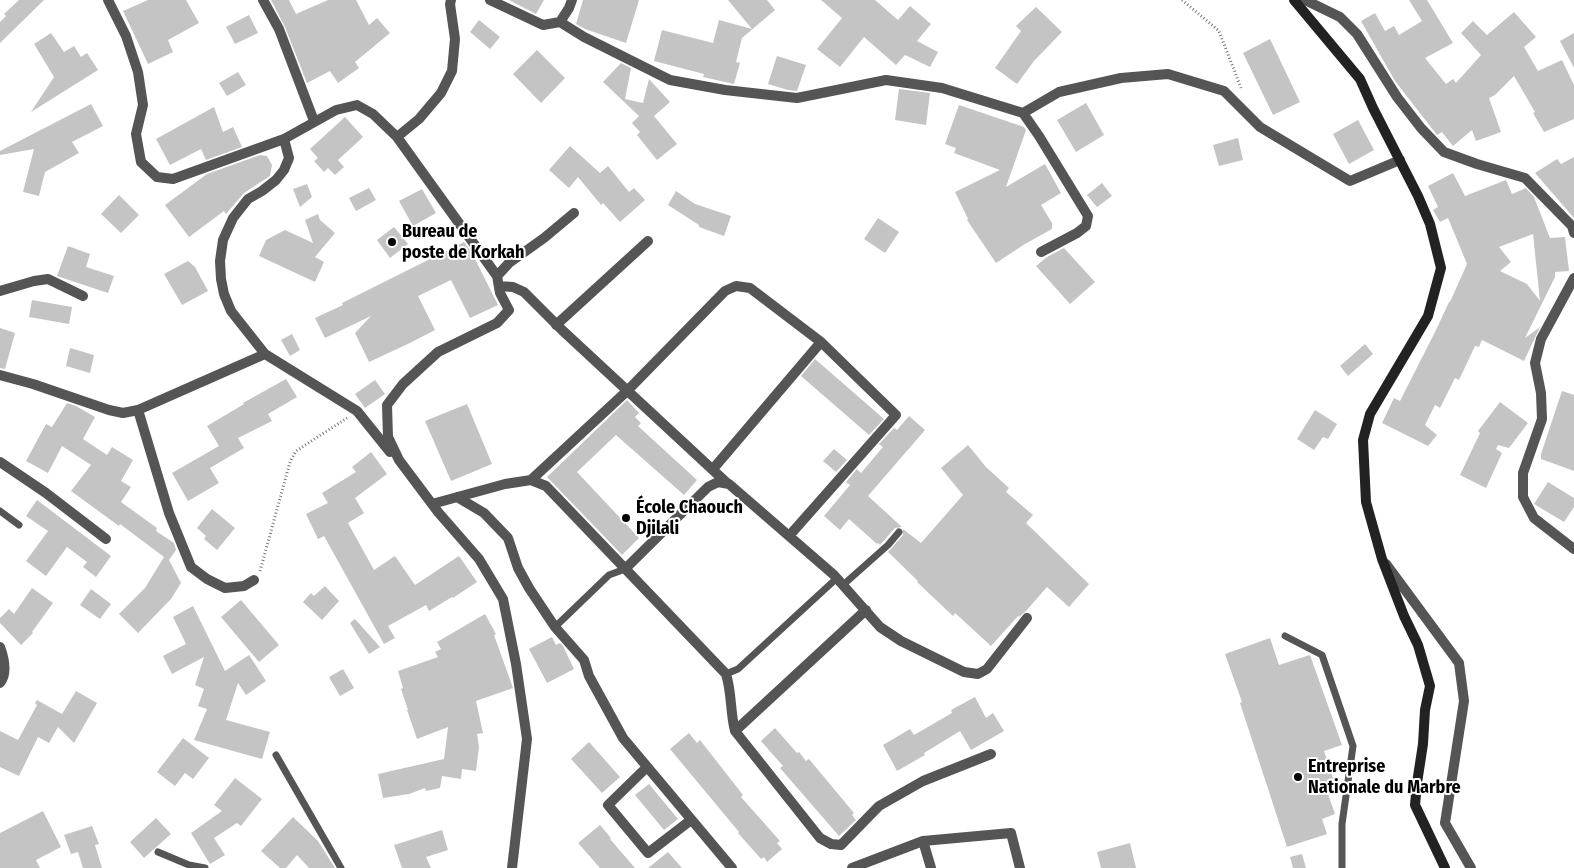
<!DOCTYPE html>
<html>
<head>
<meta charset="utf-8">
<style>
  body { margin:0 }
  canvas { display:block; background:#fff }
</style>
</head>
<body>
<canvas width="1574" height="868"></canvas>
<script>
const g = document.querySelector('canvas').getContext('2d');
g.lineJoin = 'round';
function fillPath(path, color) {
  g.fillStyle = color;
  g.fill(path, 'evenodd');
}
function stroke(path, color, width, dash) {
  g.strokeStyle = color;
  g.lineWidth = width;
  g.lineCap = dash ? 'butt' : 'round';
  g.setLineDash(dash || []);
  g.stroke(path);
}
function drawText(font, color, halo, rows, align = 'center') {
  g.font = font + ' "Fira Sans Condensed",sans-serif';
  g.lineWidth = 4;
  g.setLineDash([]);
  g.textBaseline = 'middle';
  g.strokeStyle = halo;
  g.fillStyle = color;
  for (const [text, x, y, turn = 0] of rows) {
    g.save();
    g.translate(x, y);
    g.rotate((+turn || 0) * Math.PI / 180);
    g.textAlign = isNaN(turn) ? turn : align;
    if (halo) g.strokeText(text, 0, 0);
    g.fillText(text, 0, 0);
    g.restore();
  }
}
fillPath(new Path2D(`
  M19,0H44L0,43V22L6,16L4,14Z
  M148,0H186L199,23L168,40L173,52L148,64L123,11Z
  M271,0H289L296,14L328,0H356L369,25L377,18L390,33L355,62L359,68L338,83L330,71L307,83L285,27Z
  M509,0H544L536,14Z
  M583,0H639L626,43L585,29L576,24Z
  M728,0H767L775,10L742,38L736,62L740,63L734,84L703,77L704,74L654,61L662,30L713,43L719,20L752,29Z
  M821,0H875L898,20L910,6L931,24L917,41L938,52L930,67L905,55L896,65L864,37L840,67L817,49L842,18Z
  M1409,0H1427L1453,43L1425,58L1446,84L1453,79L1456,83L1481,55L1461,33L1473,21L1487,35L1514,12L1536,37L1524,47L1538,71L1562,60L1574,85V119L1544,132L1533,113L1535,112L1514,76L1495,95L1489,98L1501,132L1476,141L1472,130L1453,146L1442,132L1437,135L1395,81L1361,21L1375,13L1385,31L1394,26L1399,35L1422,21Z
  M1036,7L1062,32L1034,61L1017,84L995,68L1021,31L1016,26Z
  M249,15L258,33L235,44L226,27Z
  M479,20L500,37L490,49L470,32Z
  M51,33L64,52L74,46L81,57L87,53L98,70L31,112L54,77L34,44Z
  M1574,33V68L1560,41Z
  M1270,39L1300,102L1273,115L1243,53Z
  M537,50L565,78L541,103L513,74Z
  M777,56L806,65L797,91L788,90L768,84Z
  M621,63L631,68L625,99L643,103L649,79L670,102L654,116L677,144L657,160L637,135L640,132L632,123L639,116L603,82Z
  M238,72L246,85L227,96L219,83Z
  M899,89L930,93L926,125L895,120Z
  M1086,103L1104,135L1076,152L1057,120Z
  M91,104L103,126L72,142L79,153L45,172L39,196L23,192L34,149L0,155V151Z
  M959,105L1024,127L1026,130L1006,187L1045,164L1061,193L1041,205L1052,223V229L1025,244L996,263L967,220L968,219L955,192L1000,170L954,153L956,148L945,144Z
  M214,107L223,132L233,127L242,147L206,160L201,149L170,165L156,139Z
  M345,117L363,137L338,160L344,167L335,175L328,168L324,172L314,161L318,158L310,149Z
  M1358,120L1374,150L1349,164L1333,134Z
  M1238,138L1243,160L1219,166L1213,145Z
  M570,146L600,173L608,166L629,192L634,188L645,200L620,222L603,203L601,205L578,177L569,188L549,170Z
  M260,155L267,156L272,165L270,176L244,193L226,214L224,211L189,237L165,205L207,174Z
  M1574,157V218L1535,173L1557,159L1561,164Z
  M1453,173L1465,196L1506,180L1512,194L1526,188L1534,197L1550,238L1565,237L1569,271L1555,272V277L1525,338L1540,327L1524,361L1482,340L1479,347L1475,346L1459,380L1455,378L1440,408L1435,405L1425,425L1437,435L1428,446L1382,423L1394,398L1400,401L1436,330L1449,302H1450L1467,264L1448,218L1440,222L1433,210L1438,207L1428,186ZM1533,234L1540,301L1527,284L1500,271L1511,262L1499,247Z
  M1102,183L1112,196L1097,207L1087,195Z
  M307,184L312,197L300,207L293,189Z
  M369,188L376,200L356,211L349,198Z
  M422,189L436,213L413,226L399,201Z
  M676,191L695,204L731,216L724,236L699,227V225L668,205Z
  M119,195L139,215L121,233L101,214Z
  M318,214L320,220L335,233L315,257L324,262L315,282L259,256L266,240L285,230L313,243L305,220Z
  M878,218L899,232L885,253L864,239Z
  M394,227L408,244L390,258L377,240Z
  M464,242L472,253L498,305L470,318L451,280L418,296L435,330L410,343L369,362L355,333L371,316L325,338L315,318L343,305L342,303Z
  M68,246L90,254L86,267L114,276L108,293L57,276Z
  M1064,248L1095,282L1070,304L1036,266L1047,257Z
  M188,261L195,267L208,291L182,305L164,274Z
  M32,300L72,307L69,324L29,317Z
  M0,328L15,333L5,369L0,368Z
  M292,334L300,350L290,356L281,340Z
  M1365,344L1373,354L1348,376L1340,366Z
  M70,348L94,355L90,373L66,366Z
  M815,359L884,419L869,435L801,376Z
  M286,379L297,397L268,414L272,421L238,438L244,448L210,468L219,483L188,501L172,473L219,446L207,426L244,404L243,403Z
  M375,380L385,394L365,408L355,394Z
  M1562,391L1574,395V471L1541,459V454Z
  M627,400L639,413L635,417L641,423L638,426L697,480L684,495L616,435L577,472L639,538L622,555L547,477Z
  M1500,402L1528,423L1509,448L1498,445L1496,449L1502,453L1486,488L1460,475L1480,433L1478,431Z
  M67,403L76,406L95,417L83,439L107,455L112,447L133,460L121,481L131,487L121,502L157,528L156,531L174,543L176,550L169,560L181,583L171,599L138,633L119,614L145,588L164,557L168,560L120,524L119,526L71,491L91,465L62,446L48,473L26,461L46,424L52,427Z
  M467,404L492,464L451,481L425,421Z
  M1315,410L1337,424L1328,439L1323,437L1314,450L1297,439Z
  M909,416L925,430L868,496L902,527L895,528L880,545L878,543L877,544L849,519L840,530L824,516L850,485L846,482L857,469L861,473L883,447L879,444L894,428L897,430Z
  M968,445L986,467L1009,488L1006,492L1033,515L1026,523L1089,584L1069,607L1047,587L1026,611L1019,617L1018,616L991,646L955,613L953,616L917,582L918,581L888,552L903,535V529L921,543L963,495L941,468Z
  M834,449L847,460L836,472L823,461Z
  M371,452L387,474L355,498L364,513L348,523L374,570L395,556L415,585L459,556L477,582L453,598L452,597L429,611L426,605L388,626L395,638L384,644L324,536L318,539L306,514L328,503L322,493L356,472L352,467Z
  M1548,482L1574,498V507L1564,522L1534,504Z
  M37,500L111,556L96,577L83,567L87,562L67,547L46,576L26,561L48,531L26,516Z
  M212,509L235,528L217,550L204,539L206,536L197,528Z
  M325,586L339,601L322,620L303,602L311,593L314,596Z
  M32,588L53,603L32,632L33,633L21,645L0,623V618L9,609L14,614Z
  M91,589L111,604L100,619L80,605Z
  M241,600L279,645L259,662L221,617Z
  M193,606L225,671L249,655L266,681L246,695L238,683L226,720L270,732L262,759L194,740L207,709L198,706L204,689L195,685L204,657L172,674L163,656L186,644L173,617Z
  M485,614L496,634L494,635L513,688L476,701L483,733L477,734L479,747L476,771L462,769L461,779L442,776L440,788L426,791L425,788L409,794L383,798L378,774L444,759L448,727L417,739L407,710H408L401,689L403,688L398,671L438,657L435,652L441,649L437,642Z
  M355,619L380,647L369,654L350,623Z
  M552,637L556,645L560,643L563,646L574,669L547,683L529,649Z
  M1270,638L1279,665L1310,655L1342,745L1324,751L1337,790L1328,794L1335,814L1322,819L1327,834L1287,847L1240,703L1242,702L1225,654Z
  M343,669L354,688L340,696L329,677Z
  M76,691L97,703L74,743L58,727L49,743L38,737L19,776L0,767V731L18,740L37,705L35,703L37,700L62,714Z
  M975,697L986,718L993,713L1004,731L971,750L960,731L924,753L925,755L897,771L883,745L910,729L914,735L952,713L951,710Z
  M775,728L797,753L799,752L806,761L809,759L854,813L852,815L856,820L839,836L780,768L783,766L761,741Z
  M689,733L697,743L700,740L743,795L741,797L780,841L777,843L782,849L767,862L764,857L761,859L738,833L739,832L670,749Z
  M183,738L209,758L193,779L185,773L175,786L157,772Z
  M589,742L620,777L602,793L571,759Z
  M235,778L262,799L241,826L237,823L214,838L225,855L210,864L191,833L222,811L214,805Z
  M649,784L678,819L664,830L635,795Z
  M43,811L61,847L36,860L40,868H0V833Z
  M293,817L318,841L335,868H309L297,855L286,868H280L261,851Z
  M156,818L171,834L144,858L130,842Z
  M600,825L611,838L610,839L635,868H600L578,843Z
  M92,826L99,844L95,845L102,868H83L78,852L71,854L64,835Z
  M442,830L448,850L426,857L431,868H402L394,845Z
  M1130,843L1136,868H1101L1097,852Z
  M668,852L682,868H648Z
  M1302,854L1306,868H1293L1290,857Z`), '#c4c4c4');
stroke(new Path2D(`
  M1182,0L1219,31L1241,88
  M260,571L290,462L296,451L347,418`), '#777', 3, [1, 2.5]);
stroke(new Path2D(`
  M0,511L19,525
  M843,585L888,545L899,532
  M555,627L609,575L625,569
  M1285,636L1322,655L1353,746L1342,824V868
  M726,674L738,669L837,578
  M276,755L341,868
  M158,852L189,865L205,868`), '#555', 7);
stroke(new Path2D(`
  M108,0L126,36L138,72L143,105L136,134L141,162L157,177L173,179L284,139L336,110L357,105L373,114L397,137L497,276L500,293L509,310L497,323L438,352L403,384L387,405L388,437L399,460L438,512L479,559L503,599L516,664L527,739L512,868
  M263,0L279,29L314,121
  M490,0L543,25L560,22L569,8L572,0
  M1305,0L1340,17L1357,34L1397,97L1421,128L1444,152L1477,164L1525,178L1572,226L1574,233
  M560,22L584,37L670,80L725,90L797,98L886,80L942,88L1023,113L1059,92L1121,78L1168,74L1224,91L1260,127L1350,181L1400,160
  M1023,113L1039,136L1088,216L1086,226L1077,233L1041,252
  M397,137L419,119L441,93L452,71L455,39L450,4L451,0
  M284,139L289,158L284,170L276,180L262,191L248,199L233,218L223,240L220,261L221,279L224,294L231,311L265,354L357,411L390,452
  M497,276L509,263L544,238L574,213
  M1574,278L1541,339L1535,363L1541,393L1542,419L1523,473V497L1534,518L1574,549
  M499,286L513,287L524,292L562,330L728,484
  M0,291L34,281L48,279L83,296
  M556,325L648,241
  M0,375L33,384L109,410L123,413L138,410L265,354
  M138,410L169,513L191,567L207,579L225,588L244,586L254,580
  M0,462L46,493L106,539
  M713,469L821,342L896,415L789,536
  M531,480L627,391L725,291L736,286L750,288L821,342
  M457,497L484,513L508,538L518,568L529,588L555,627L584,660L589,676L623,738L732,868
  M432,504L505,484L531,480L546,486L726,674C732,693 730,712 735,731L820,838L831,844L841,845L879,806L923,781L991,754
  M1386,564L1459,663L1464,701L1445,823L1471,868
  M625,569L708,487L718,482L729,484L834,575L880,627L901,641L964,672L978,674L987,669L1027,618
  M0,647C4,658 8,673 0,683
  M735,731L866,610
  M647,767L608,805L648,853L691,820
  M923,841L931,868
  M852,868L923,841L1011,833L1020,868`), '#555', 10);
stroke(new Path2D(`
  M1294,0L1360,79L1373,108L1418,196L1430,224L1441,268L1428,316L1370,414L1363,440L1366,502L1382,559L1404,616L1418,645L1430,686L1425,710L1423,744L1417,783L1415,805L1445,868`), '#222', 10);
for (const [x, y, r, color] of [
  [392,242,5,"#000"],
  [626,518,5,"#000"],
  [1298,777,5,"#000"]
]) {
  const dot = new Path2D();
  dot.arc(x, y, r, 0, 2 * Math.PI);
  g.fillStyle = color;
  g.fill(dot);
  stroke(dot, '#fff', 2);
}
drawText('bold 18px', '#000', '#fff', [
  ["Bureau de",402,232],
  ["poste de Korkah",402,253],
  ["École Chaouch",636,508],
  ["Djilali",636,529],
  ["Entreprise",1308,767],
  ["Nationale du Marbre",1308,788]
], 'left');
</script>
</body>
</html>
